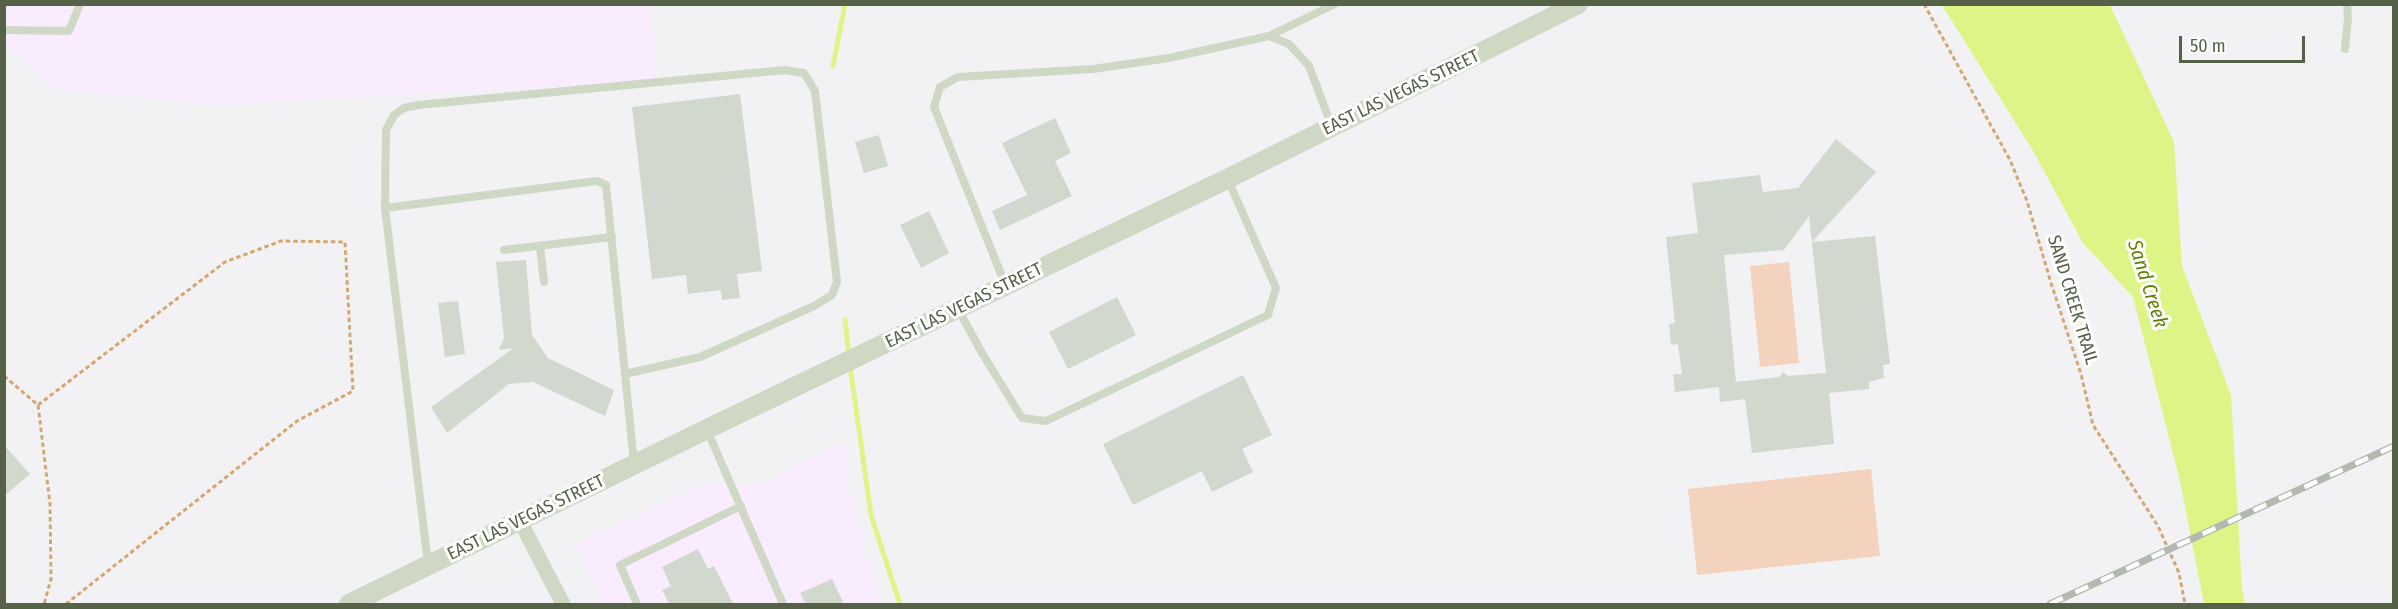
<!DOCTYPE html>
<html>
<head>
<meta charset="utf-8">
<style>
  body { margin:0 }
  #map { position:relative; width:2398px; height:609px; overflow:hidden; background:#f2f2f4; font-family:"Fira Sans Condensed",sans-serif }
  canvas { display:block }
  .frame { position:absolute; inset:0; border:6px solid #556247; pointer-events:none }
  .scale { position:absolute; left:2179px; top:36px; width:126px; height:27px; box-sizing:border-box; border:3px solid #556247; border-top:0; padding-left:8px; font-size:18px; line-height:21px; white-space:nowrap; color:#556247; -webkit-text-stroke:4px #fff; paint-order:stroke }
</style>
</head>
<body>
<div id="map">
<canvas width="2398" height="609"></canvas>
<div class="frame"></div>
<div class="scale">50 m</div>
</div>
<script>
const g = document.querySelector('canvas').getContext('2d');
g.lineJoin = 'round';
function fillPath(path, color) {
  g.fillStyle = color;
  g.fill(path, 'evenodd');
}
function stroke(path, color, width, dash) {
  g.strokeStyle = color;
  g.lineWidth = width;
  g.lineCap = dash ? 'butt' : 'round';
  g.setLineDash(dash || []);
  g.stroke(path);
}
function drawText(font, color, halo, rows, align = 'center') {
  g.font = font + ' "Fira Sans Condensed",sans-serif';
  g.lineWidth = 6;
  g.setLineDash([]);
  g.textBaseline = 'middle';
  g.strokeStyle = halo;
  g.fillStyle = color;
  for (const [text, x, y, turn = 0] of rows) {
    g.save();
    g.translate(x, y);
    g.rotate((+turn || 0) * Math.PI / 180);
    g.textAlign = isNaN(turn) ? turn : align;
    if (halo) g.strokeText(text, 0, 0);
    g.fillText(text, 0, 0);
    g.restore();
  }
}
fillPath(new Path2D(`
  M4,5H650L656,82L216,104L57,89L5,45Z
  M844,441L846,481L879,604H601L576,544L704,484L757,486Z`), '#f9ecfe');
fillPath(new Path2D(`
  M1789,262L1799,363L1760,367L1750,266Z
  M1871,469L1880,556L1697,575L1688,489Z`), '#f4d3be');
fillPath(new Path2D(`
  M1942,5H2110L2174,142L2182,266L2231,395L2242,588L2245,604H2204L2180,481L2133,297L2083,243L2032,149Z`), '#ddf587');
stroke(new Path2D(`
  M833,66L845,4
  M845,320L849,357
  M850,366L871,515L900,604`), '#ddf587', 5);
fillPath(new Path2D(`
  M740,94L762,271L737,274L740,298L722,300L721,290L688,294L686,275L652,279L632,107Z
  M1055,118L1071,153L1055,161L1072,196L1000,230L992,211L1027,195L1002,143Z
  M879,135L888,166L864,173L855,142Z
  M1836,139L1876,172L1812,242L1875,236L1890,364L1883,365L1884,378L1869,382V389L1829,393L1834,444L1752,453L1745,399L1720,402L1719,387L1675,392L1673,374H1682L1678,344L1671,345L1669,324L1675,323L1666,237L1698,233L1692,183L1760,175L1763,192L1798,188ZM1809,216L1826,373L1788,376L1783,372L1779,377L1736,382L1724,255L1784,250Z
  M929,211L949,253L921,268L900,225Z
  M526,260L532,335L548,358L614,390L605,416L533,382L509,384L447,433L431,407L514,348L499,350L504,338L496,262Z
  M1117,297L1136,335L1068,369L1049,332Z
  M458,301L465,354L445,357L438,303Z
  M1243,375L1272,435L1242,449L1253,472L1212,492L1202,471L1133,505L1103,444Z
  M4,445L30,474L4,496Z
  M698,549L708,569L714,566L733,604H669L662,590L671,586L662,567Z
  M832,579L844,604H806L800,593Z`), '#d1d8ce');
stroke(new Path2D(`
  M1924,4L2010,160L2027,201L2051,283L2081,374L2093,425L2158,526L2179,573L2185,604
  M4,376L38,405L50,504L51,579L44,604
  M38,405L225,262L281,241L345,242L353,391L297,421L66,604`), '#d6a672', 3, [4.5, 3]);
stroke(new Path2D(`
  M4,30L69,31L80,4
  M1269,36L1335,4
  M2345,49L2348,18L2347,4
  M385,208L597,181L606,185L634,463
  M540,246L544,282
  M504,250L612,237
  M1005,284L934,107L940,87L958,77L1093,69L1169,58L1269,36L1289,44L1309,66L1332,127
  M958,309L982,353L1022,418L1046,421L1268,315L1276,288L1228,180
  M707,430L783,604
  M428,564L385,208L386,130L394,115L404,108L418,105L785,70L804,73L815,91L837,282L832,295L814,306L700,357L625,374
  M637,604L620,565L741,506`), '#ced8c5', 8);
stroke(new Path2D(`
  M520,521L563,604`), '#ced8c5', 15);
stroke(new Path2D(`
  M349,604L707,429L1227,179L1578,4`), '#ced8c5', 20);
const rail = new Path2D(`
  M2050,604L2394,446`);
stroke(rail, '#b3b9af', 7);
stroke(rail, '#fff', 4.5, [14]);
drawText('18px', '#556247', '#fff', [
  ["EAST LAS VEGAS STREET",1401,93,-26],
  ["SAND CREEK TRAIL",2072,300,73],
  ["EAST LAS VEGAS STREET",964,306,-26],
  ["EAST LAS VEGAS STREET",526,518,-26]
]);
drawText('italic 20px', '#668006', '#fff', [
  ["Sand Creek",2147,284,72]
]);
</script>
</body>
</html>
